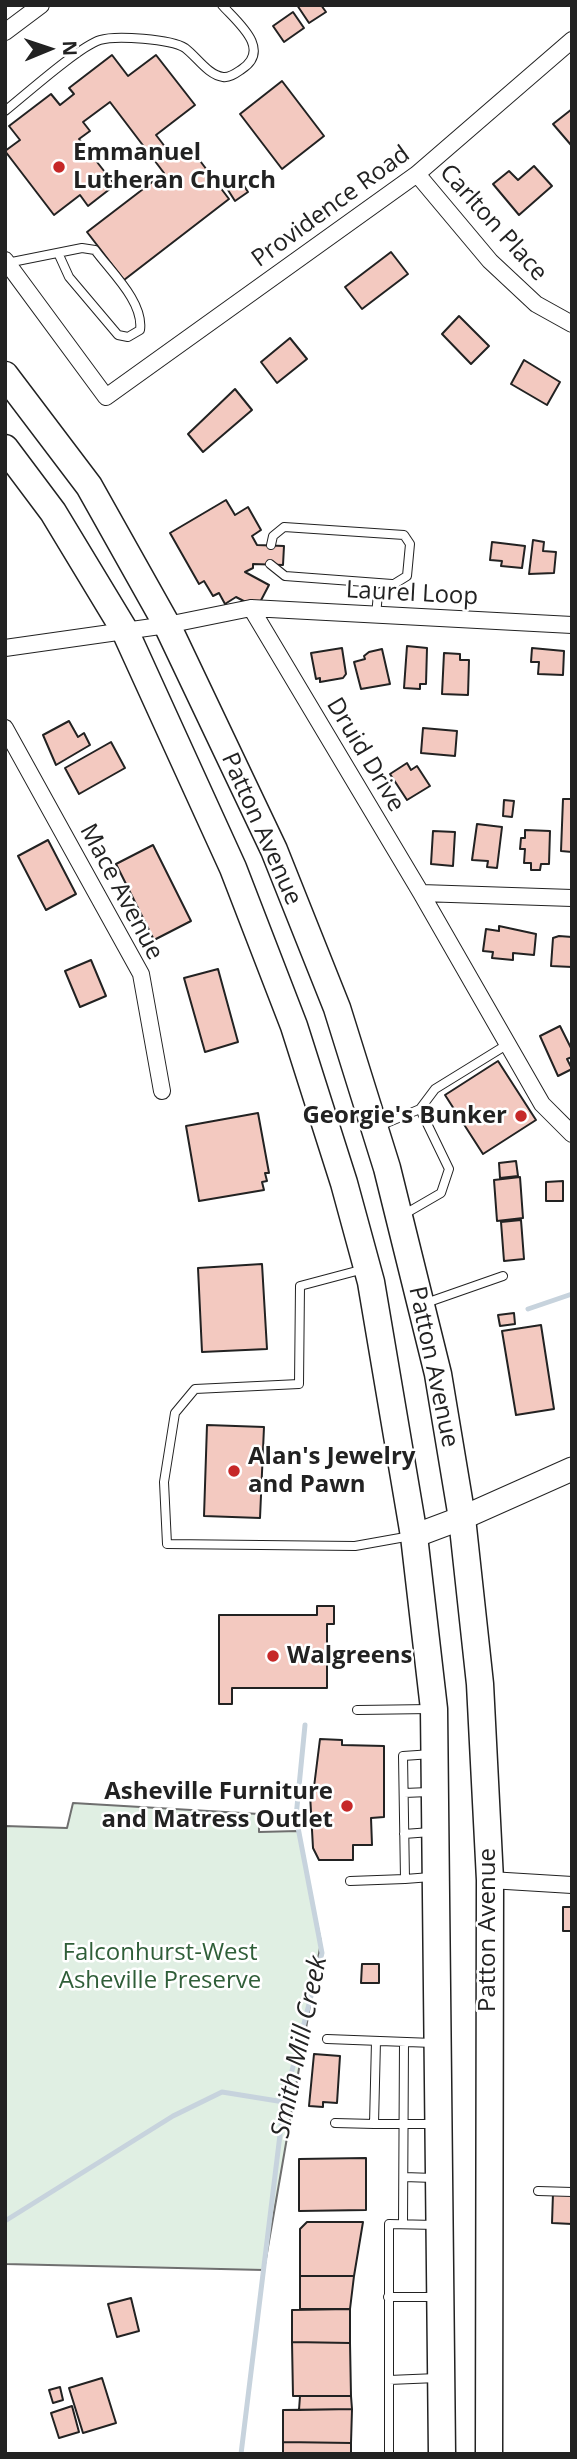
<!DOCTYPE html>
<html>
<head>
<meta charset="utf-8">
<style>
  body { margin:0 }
  #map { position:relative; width:577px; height:2459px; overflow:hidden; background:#fff; font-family:"Open Sans",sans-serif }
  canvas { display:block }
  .frame { position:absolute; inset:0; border:7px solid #222; pointer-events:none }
  .north { position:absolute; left:14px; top:14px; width:70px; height:70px; -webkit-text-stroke:5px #fff; paint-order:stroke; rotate:88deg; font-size:19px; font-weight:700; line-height:28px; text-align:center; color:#222 }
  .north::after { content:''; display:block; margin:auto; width:24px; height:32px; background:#222; clip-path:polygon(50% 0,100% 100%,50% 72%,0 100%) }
</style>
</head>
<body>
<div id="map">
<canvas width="577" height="2459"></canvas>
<div class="frame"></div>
<div class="north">N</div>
</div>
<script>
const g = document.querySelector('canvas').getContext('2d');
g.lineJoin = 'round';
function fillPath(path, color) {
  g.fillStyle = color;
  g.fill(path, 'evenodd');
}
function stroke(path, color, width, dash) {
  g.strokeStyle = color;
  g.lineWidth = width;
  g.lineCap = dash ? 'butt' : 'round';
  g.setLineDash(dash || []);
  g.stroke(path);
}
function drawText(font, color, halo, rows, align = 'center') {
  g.font = font + ' "Open Sans",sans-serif';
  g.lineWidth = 5;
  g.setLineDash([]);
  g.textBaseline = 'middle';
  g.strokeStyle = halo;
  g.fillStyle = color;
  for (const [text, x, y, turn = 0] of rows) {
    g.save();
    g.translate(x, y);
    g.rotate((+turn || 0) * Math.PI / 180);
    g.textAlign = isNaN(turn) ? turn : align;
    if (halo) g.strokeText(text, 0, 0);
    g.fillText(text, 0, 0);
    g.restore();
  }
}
const green = new Path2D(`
  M73,1803L259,1814V1832L298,1831L321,1942L264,2270L5,2264V1826L67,1828Z`);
fillPath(green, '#e0efe3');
stroke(green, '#6f6f6f', 2);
stroke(new Path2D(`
  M528,1309L572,1294
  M5,2221L173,2116L222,2092L284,2102
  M241,2454L284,2102L322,1953L296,1817L305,1725`), '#c7d3dd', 5);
const building = new Path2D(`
  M297,5H321L326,12L309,23Z
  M293,12L304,28L284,42L273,26Z
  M112,55L128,76L156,55L195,105L156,135L176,161L191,149L229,199L124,280L87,232L164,173L110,102L83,122L90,131L79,139L115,185L88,206L80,195L54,215L5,151L20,140L9,126L51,94L60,105L74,94L69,88Z
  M282,81L324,136L282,169L240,114Z
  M572,109V144L571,145L553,124Z
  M534,166L552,186L519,215L493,184L509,171L518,180Z
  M241,181L248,192L235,201L228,190Z
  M391,252L408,274L362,309L345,287Z
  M459,316L489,346L471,364L442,334Z
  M290,338L307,359L277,383L261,362Z
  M524,360L560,382L547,405L511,384Z
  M235,389L252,410L203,452L188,434Z
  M226,500L235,515L248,507L261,530L252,536L257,545L284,546L283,565L253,564V568L245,572L269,585L257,608L236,597L225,604L219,593L213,596L204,581L199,584L170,533Z
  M533,540L544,542L543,551L556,552L554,573L529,574Z
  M492,542L525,546L522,568L501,566L502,561L490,560Z
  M407,646L427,648L426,684H420V689L404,688Z
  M342,648L346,674L343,678L320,682V678L316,679L311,653Z
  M532,648L564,651L563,675L538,674L539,662H531Z
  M382,649L390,684L361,689L354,662L365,659L364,656L369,652Z
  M444,653L460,654V660H469L468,695L442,694Z
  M69,721L78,737L84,733L90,745L56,765L43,735Z
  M423,728L457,731L455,756L421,753Z
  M111,742L125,768L79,794L65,768Z
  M407,763L411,770L417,766L430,786L407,800L390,774Z
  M563,799H572V852L561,851Z
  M504,800L514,801L512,817L503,816Z
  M477,824L502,827L497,868L487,867L488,861L472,860Z
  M525,830L550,831L549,864H541L540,870H531V863H524L525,849H520L521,838H525Z
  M433,831L455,832L453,866L431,864Z
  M48,840L76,894L46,910L18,856Z
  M153,845L191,921L154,940L116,864Z
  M499,926L536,934L534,955L513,953V960L492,958L493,952L483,951L486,929L499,931Z
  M559,936L572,937V967L551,966L553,938Z
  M91,960L106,996L80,1007L65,971Z
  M218,969L238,1042L205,1052L184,978Z
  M560,1026L572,1050V1057L567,1059L572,1069L558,1076L540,1036Z
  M498,1061L536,1120L483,1154L445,1095Z
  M258,1113L269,1173H265L267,1181L262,1182L264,1190L199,1201L186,1126Z
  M516,1161L518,1176L500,1178L499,1163Z
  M520,1177L523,1218L497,1221L494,1180Z
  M563,1181V1201H546V1182Z
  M521,1220L524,1259L504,1261L501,1222Z
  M262,1264L267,1349L202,1352L198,1268Z
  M514,1313L515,1324L500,1326L498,1315Z
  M541,1325L554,1409L516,1415L502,1331Z
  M207,1425L264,1427L260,1518L204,1516Z
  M317,1606H334V1624H327V1688H232V1704H219V1615H317Z
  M320,1739L342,1740V1745L384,1746V1817L371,1818L372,1845H353V1860H319L313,1848L310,1794L314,1787Z
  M563,1907H572V1931H563Z
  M362,1964H379V1983H361Z
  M314,2054L340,2056L337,2103L323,2102V2107L309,2106Z
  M366,2158V2210L299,2211V2159Z
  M553,2193L572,2194V2224L552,2223Z
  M307,2222H363L354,2276H300V2229Z
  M300,2276H354L350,2309H300Z
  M131,2298L139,2331L117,2337L108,2304Z
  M350,2309V2343L292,2342V2310Z
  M292,2342L350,2343L351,2396H293Z
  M102,2378L116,2423L83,2433L69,2388Z
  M60,2387L63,2400L53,2403L49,2390Z
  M300,2396H351L352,2409L299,2410Z
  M72,2406L79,2432L59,2438L51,2413Z
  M352,2409L351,2443L283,2442V2410Z
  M283,2442L351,2443V2454H283Z`);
fillPath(building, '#f3c9c0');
stroke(building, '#222', 2);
const lane = new Path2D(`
  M5,111C25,95 80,46 100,40C116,35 171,39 185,48C197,57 208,75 223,77C230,78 236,73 242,69C272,49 237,22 222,5
  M7,263L82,248L95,250C111,272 144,302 140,330L128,337L118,335L69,277L59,255
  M271,545L273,536L284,527L404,535L410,544L407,576L378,594L376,615
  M270,564L285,576L392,584
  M420,1109L435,1089L508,1044
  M377,1127L420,1109L449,1169L441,1193L403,1215
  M364,1269L300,1286L299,1384L195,1389L175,1413L164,1482L167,1544L355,1546L411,1536
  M423,1304L503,1276
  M357,1710L431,1709
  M404,1793L429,1792
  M404,1834L431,1832
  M405,1879L431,1877
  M350,1881L405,1879L403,1756L432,1754
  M327,2039L433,2043
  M376,2041L374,2124H435
  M335,2123L374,2124
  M404,2177L434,2178
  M538,2191L572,2192
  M403,2224L404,2042
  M388,2297H438
  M389,2380L437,2378
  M389,2454V2224L436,2225`);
const street = new Path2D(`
  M5,32L41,5
  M417,174L490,261L536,304L572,324
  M5,260L106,397L417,174L572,40
  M251,608L421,893L542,1104L572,1134
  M5,648L167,625L251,608L572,625
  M5,728L141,974L162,1091
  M421,893L572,898
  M490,1880L572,1885`);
const secondary = new Path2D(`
  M414,1536L462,1518L572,1469`);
const primary = new Path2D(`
  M5,375L89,486L167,625L274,850L337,1008L387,1168L438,1374L462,1518L480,1684L490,1880L489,2454
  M5,448L53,512L125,631L233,868L294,1026L344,1183L371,1282L414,1536L434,1709L442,2454`);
stroke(lane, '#222', 10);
stroke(street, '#222', 18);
stroke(secondary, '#222', 25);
stroke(primary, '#222', 29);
stroke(lane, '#fff', 8);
stroke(street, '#fff', 16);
stroke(secondary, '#fff', 23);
stroke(primary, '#fff', 26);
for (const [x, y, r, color] of [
  [59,167,7,"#c62828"],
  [521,1116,7,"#c62828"],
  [234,1471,7,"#c62828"],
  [273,1656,7,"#c62828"],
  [347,1806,7,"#c62828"]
]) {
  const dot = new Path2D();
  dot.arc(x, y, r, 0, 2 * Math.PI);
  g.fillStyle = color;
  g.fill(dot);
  stroke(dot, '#fff', 2.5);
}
drawText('bold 24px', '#222', '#fff', [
  ["Emmanuel",73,153],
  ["Lutheran Church",73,181],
  ["Georgie's Bunker",507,1116,"right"],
  ["Alan's Jewelry",248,1457],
  ["and Pawn",248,1485],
  ["Walgreens",287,1656],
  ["Asheville Furniture",333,1792,"right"],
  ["and Matress Outlet",333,1820,"right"]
], 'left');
drawText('24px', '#222', '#fff', [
  ["Providence Road",331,207,-36],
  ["Carlton Place",493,223,48],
  ["Laurel Loop",412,594,3],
  ["Druid Drive",365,755,59],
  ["Patton Avenue",261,829,66],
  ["Mace Avenue",121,892,62],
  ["Patton Avenue",433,1367,78],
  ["Patton Avenue",488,1930,-90]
]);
drawText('24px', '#2f5e38', '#fff', [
  ["Falconhurst-West",160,1953],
  ["Asheville Preserve",160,1981]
]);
drawText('italic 26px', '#222', '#fff', [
  ["Smith Mill Creek",300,2047,-78]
]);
</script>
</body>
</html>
